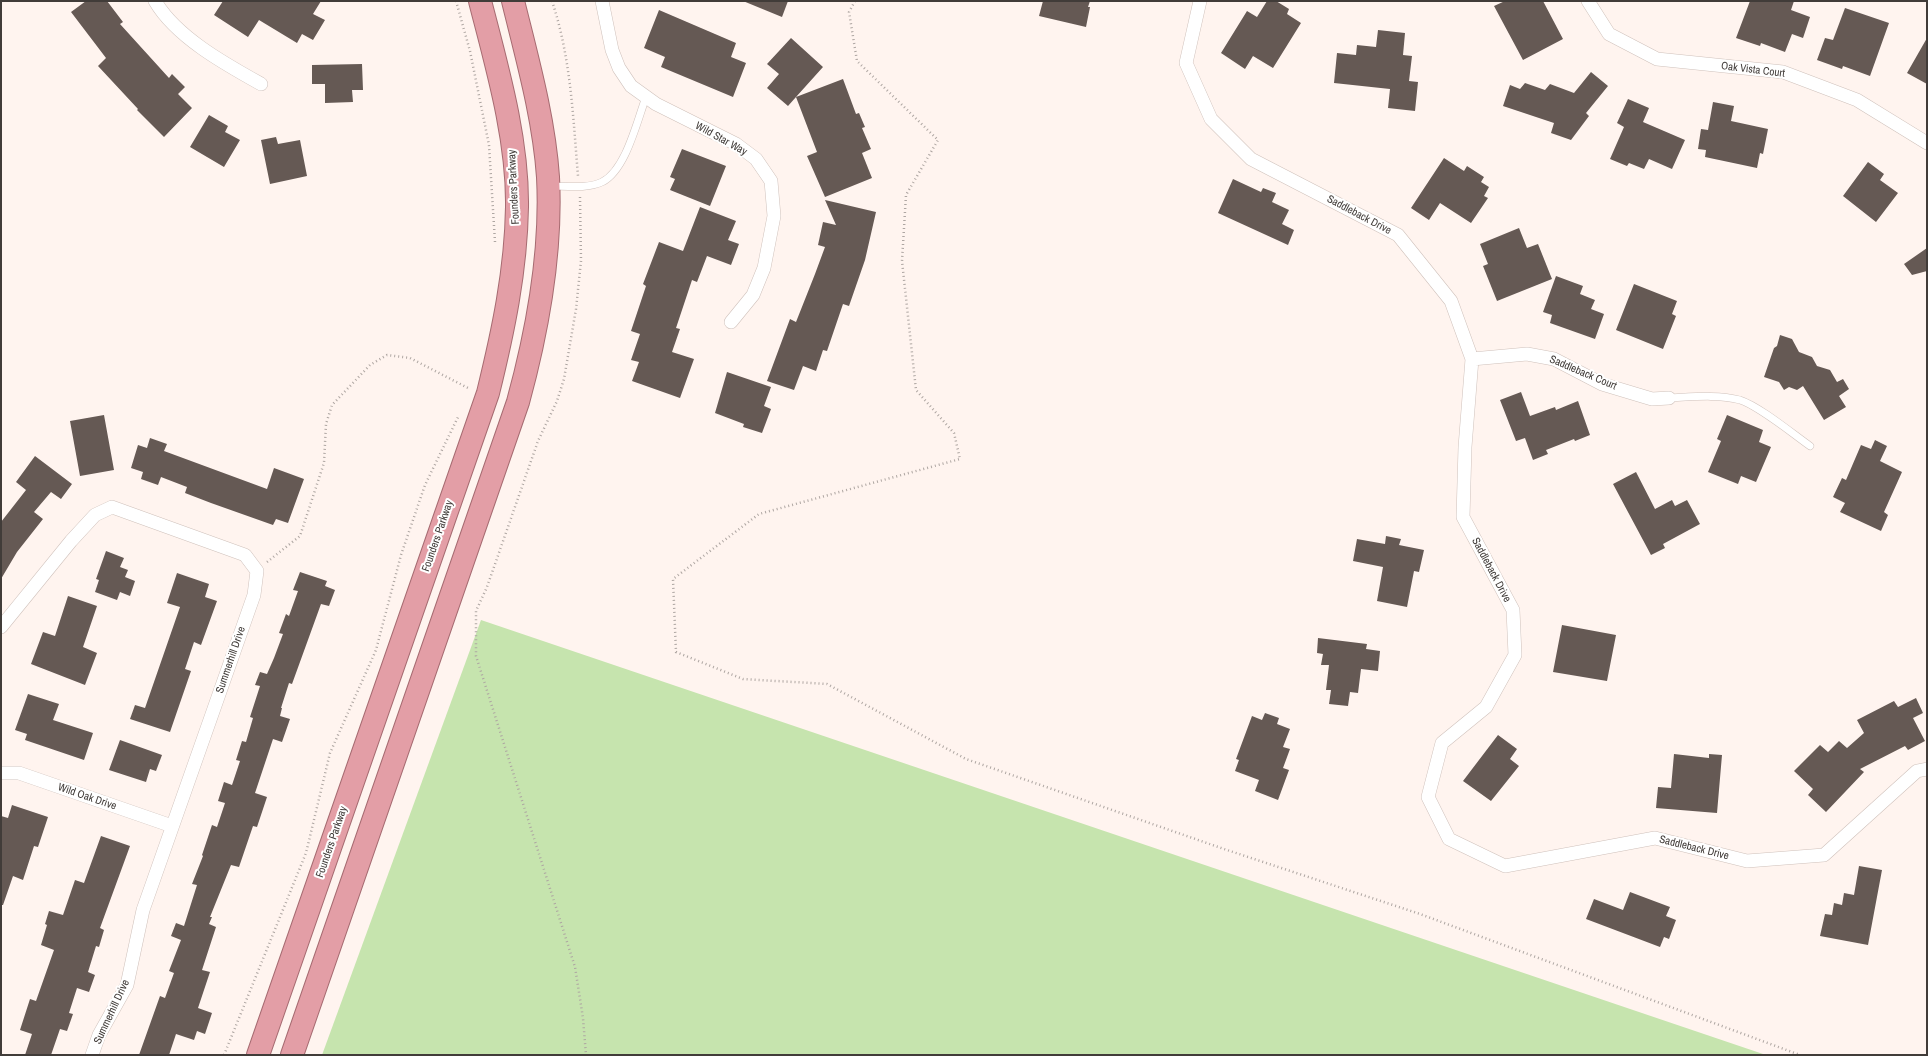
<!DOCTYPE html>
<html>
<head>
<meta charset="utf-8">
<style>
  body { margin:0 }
  #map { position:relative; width:1928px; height:1056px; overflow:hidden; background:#fff4ef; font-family:"Archivo Narrow",sans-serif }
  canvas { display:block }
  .frame { position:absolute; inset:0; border:2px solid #413c39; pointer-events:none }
</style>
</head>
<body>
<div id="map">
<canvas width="1928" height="1056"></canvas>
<div class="frame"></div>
</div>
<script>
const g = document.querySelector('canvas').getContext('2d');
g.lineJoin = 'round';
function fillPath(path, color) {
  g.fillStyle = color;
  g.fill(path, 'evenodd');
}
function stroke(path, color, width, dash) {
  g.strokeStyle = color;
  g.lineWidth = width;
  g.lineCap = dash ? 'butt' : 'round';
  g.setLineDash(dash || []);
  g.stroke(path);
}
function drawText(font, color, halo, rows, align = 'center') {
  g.font = font + ' "Archivo Narrow",sans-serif';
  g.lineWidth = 4;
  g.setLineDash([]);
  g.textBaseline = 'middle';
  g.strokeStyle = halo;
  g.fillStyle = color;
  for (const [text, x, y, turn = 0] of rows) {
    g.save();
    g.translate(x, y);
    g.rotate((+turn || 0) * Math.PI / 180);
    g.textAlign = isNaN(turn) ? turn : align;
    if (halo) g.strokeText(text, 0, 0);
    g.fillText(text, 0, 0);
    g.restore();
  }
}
fillPath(new Path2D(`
  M481,620L1766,1055H322Z`), '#c6e4ae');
fillPath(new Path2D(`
  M86,1H107L123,22L120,24L169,78L172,74L185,87L178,94L192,108L164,137L137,110L138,109L98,66L106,58L71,12Z
  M223,1H321L313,14L325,20L313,40L302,34L297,43L259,20L248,37L214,15Z
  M743,1H788L782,17Z
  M1043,1H1090L1088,7H1090L1086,27L1039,16Z
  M1267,1H1276L1289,9L1287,14L1301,23L1273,68L1253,56L1245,69L1221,53L1247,11L1257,17Z
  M1505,1H1543L1563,39L1523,60L1494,6Z
  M1750,1H1794L1791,10L1810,17L1803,38L1792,34L1785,52L1761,43L1760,46L1736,38Z
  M1845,8L1889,23L1870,76L1843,66L1842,69L1817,60L1825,38L1833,40Z
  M659,10L736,43L731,57L746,63L733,97L661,67L665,57L644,48Z
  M1378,30L1405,33L1403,55L1412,56L1409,81L1418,82L1415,111L1388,108L1390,89L1334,83L1337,53L1356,55L1357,45L1376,47Z
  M791,38L823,67L796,97L843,79L856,114L859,113L865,127L862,128L871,149L862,153L872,178L825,197L807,156L817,152L796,97L788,106L767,88L779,74L767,64Z
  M1927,38V84L1907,73Z
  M362,64L363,90H352L353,102L325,103V84H312V65Z
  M1591,72L1608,86L1586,113L1589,116L1571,140L1551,133L1554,123L1503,106L1510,85L1520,89L1525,83L1545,90L1550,84L1574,93Z
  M1628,99L1649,108L1643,122L1685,140L1672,169L1649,159L1644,169L1629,163L1627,166L1610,159L1624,127L1617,123Z
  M1713,102L1734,106L1731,121L1768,129L1763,154L1760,153L1757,168L1705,157L1706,150L1698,149L1701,129L1708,130Z
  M209,115L228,126L225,132L240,140L224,167L190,147Z
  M276,137L278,144L300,140L307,176L270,184L261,140Z
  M682,149L726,166L710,206L670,190L675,179L670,177Z
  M1444,158L1464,171L1467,166L1484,177L1481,182L1489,187L1484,196L1488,198L1471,223L1440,203L1429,220L1411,208Z
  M1868,162L1884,174L1880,180L1898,193L1876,222L1843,196Z
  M1233,179L1261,192L1263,188L1276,193L1272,202L1289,210L1282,224L1294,230L1288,245L1218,213Z
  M825,200L876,212L865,260L849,306L843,304L827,351L823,350L816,371L803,366L794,390L767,381L790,319L796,322L815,274L825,247L818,245L823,222L836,225Z
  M700,207L736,221L728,240L739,244L731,265L707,256L697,282L692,280L676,328L680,329L672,352L694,359L680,398L632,381L639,362L631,360L640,334L631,331L646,286L643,284L659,242L683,251Z
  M1519,228L1527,248L1538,244L1552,279L1497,301L1483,266L1488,264L1480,244Z
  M1927,248V271L1912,275L1904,264Z
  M1556,276L1583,286L1580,294L1595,300L1591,309L1604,314L1595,339L1550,323L1552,315L1543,312Z
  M1634,284L1677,301L1672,314L1676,316L1663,349L1616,330Z
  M1780,335L1792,339L1799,352L1812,357L1817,366L1830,370L1837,382L1843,379L1849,389L1839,396L1846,407L1824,420L1803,386L1797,390L1789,387L1784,390L1779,382L1764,377L1774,348L1777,346Z
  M727,372L771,387L764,406L771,409L762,433L743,427L744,424L715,413Z
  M1521,392L1530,416L1555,407L1556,410L1578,401L1590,435L1575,441L1574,439L1546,450L1548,454L1533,460L1525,438L1516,441L1500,400Z
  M104,415L114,470L80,476L70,421Z
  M1727,415L1763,430L1759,442L1771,447L1756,482L1741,476L1738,484L1708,472L1721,441L1717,439Z
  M150,438L167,444L164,451L267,489L274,468L304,479L288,523L276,519L273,525L211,503L185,493L187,487L161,477L158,485L141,479L143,472L131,468L138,445L147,448Z
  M1875,440L1887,446L1880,461L1902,472L1884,512L1888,515L1881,531L1840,512L1845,503L1833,497L1842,478L1846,480L1861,445L1871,449Z
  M35,456L72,484L61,499L51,492L34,512L43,519L17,552L1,579V522L26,490L16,482Z
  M1636,472L1655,509L1672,500L1675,506L1687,500L1700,524L1663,544L1665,548L1651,555L1613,484Z
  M1386,536L1401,539L1399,545L1424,550L1419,572L1414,571L1407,607L1377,601L1383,567L1353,561L1357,539L1385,544Z
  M106,551L124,558L120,567L128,570L125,577L135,581L130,596L120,592L117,600L95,592L99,580L96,579Z
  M300,572L327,581L325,586L335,590L329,606L321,604L292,684L289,683L281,708H282L280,716L290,719L282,742L273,739L255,793L267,797L257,827L253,826L239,867L231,865L210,917H212L209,924L216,927L202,970L210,972L198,1008L212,1013L205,1034L197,1031L194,1040L176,1034L169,1055H139L160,996L165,998L174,973L169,971L181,940L171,936L176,923L184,926L197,885L192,884L203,856L202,855L212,825L217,827L225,803L218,801L224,782L232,785L240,761L236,760L242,741L246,742L253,718L250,717L260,686L255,685L260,672L267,674L274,658L283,634L279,633L286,614L289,616L298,591L293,590Z
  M177,573L209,584L205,597L217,601L201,645L194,642L185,669L191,671L170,732L130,719L135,705L145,708L180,607L167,603Z
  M68,596L97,606L83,647L97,653L85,685L31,664L43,632L55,636Z
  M1562,625L1616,635L1607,681L1553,672Z
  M1318,638L1367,644L1366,649L1380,651L1378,671L1361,669L1358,693L1350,692L1348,706L1329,704L1331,690H1326L1329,665H1321L1323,654L1317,653Z
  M28,694L59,704L53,720L93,733L84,760L25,740L27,734L15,730Z
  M1916,698L1923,713L1913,718L1925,741L1908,750L1905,746L1860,769L1864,772L1826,812L1808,795L1813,789L1794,771L1820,745L1828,752L1839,741L1847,748L1864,733L1857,720L1894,701L1898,707Z
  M1265,713L1279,718L1277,724L1290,729L1283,747L1290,749L1283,768L1289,770L1278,800L1255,791L1259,780L1235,771L1239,760L1236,759L1252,716L1262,720Z
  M1498,735L1517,749L1510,759L1519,766L1491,801L1463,781Z
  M120,740L162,755L156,771L150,769L146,782L109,770Z
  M1674,754L1709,758V754L1722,755L1717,813L1656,808L1658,787L1671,788Z
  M12,805L48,817L38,847L34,846L23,880L13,876L3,905H1V816L8,818Z
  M101,836L130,846L100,928L104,930L99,947L96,946L88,972L95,975L89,992L77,988L69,1013L73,1014L67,1031L60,1029L51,1055H25L32,1034L20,1030L30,999L36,1001L54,950L41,945L47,925L45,924L49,911L63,915L75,880L84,883Z
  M1859,866L1882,870L1868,945L1820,936L1825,914L1832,915L1834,903L1842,905L1844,893L1854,895Z
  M1630,892L1670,907L1666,916L1676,920L1669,939L1664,937L1660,947L1586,919L1594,899L1623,910Z`), '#655954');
const service = new Path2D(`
  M550,186C566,186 587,189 602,182C626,170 637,121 646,97
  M1669,398C1692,397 1717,394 1740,400C1759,406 1793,434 1810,446`);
const minor = new Path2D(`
  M155,1C176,37 225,64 261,84
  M602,1L612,50L619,68L631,86L656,104L736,144L756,159L771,181L774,216L764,268L753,295L731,322
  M1200,1L1186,63L1211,119L1251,159L1398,235L1451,301L1472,359L1465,447L1463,517L1513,610L1515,655L1486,707L1442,743L1428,797L1449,839L1505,866L1655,838L1747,861L1824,855L1917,771L1927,769
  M1588,1L1609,34L1657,59L1783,72L1857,100L1927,143
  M1472,359L1527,354L1554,359L1602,384L1652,399L1669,398
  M1,627L71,541L95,515L112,507L245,555L257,571L254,595L143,910L127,985L99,1035L92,1055
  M1,773H19L172,826`);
const trunk = new Path2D(`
  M258,1055L488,393C503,332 516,271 517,207C518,139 497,67 480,1
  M292,1055L518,402C538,329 552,252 548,177C544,118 527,58 513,1`);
stroke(service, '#cfc1bb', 8);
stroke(minor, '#cfc1bb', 14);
stroke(trunk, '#a66b71', 24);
stroke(new Path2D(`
  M456,1L470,51L489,145L495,242
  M552,1C571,58 573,117 578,176
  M855,1L849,12L857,61L938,140L906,195L902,261L916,390L954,433L960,459L759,514L673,579L676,652L743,679L827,684L966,759L1224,849L1420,914L1800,1055
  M580,197L581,261L576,309L564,379L557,401L538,441L487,587L476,611V656L575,967L583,1018L586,1055
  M267,562L300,536L324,463L326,424L332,405L370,365L387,355L410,358L470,389
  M224,1055L306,853L330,753L376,650L401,555L425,485L459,415`), '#aea6a2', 2.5, [1, 3]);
stroke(service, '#fff', 7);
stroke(minor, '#fff', 13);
stroke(trunk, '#e39ea6', 22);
drawText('11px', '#413c39', '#fff', [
  ["Oak Vista Court",1753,70,7],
  ["Wild Star Way",721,139,29],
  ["Founders Parkway",514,187,-93],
  ["Saddleback Drive",1359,215,28],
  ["Saddleback Court",1583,373,23],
  ["Founders Parkway",438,536,-71],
  ["Saddleback Drive",1491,570,62],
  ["Summerhill Drive",231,660,-71],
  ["Wild Oak Drive",87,797,19],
  ["Founders Parkway",332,842,-71],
  ["Saddleback Drive",1694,848,14],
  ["Summerhill Drive",112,1012,-65]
]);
</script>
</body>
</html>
